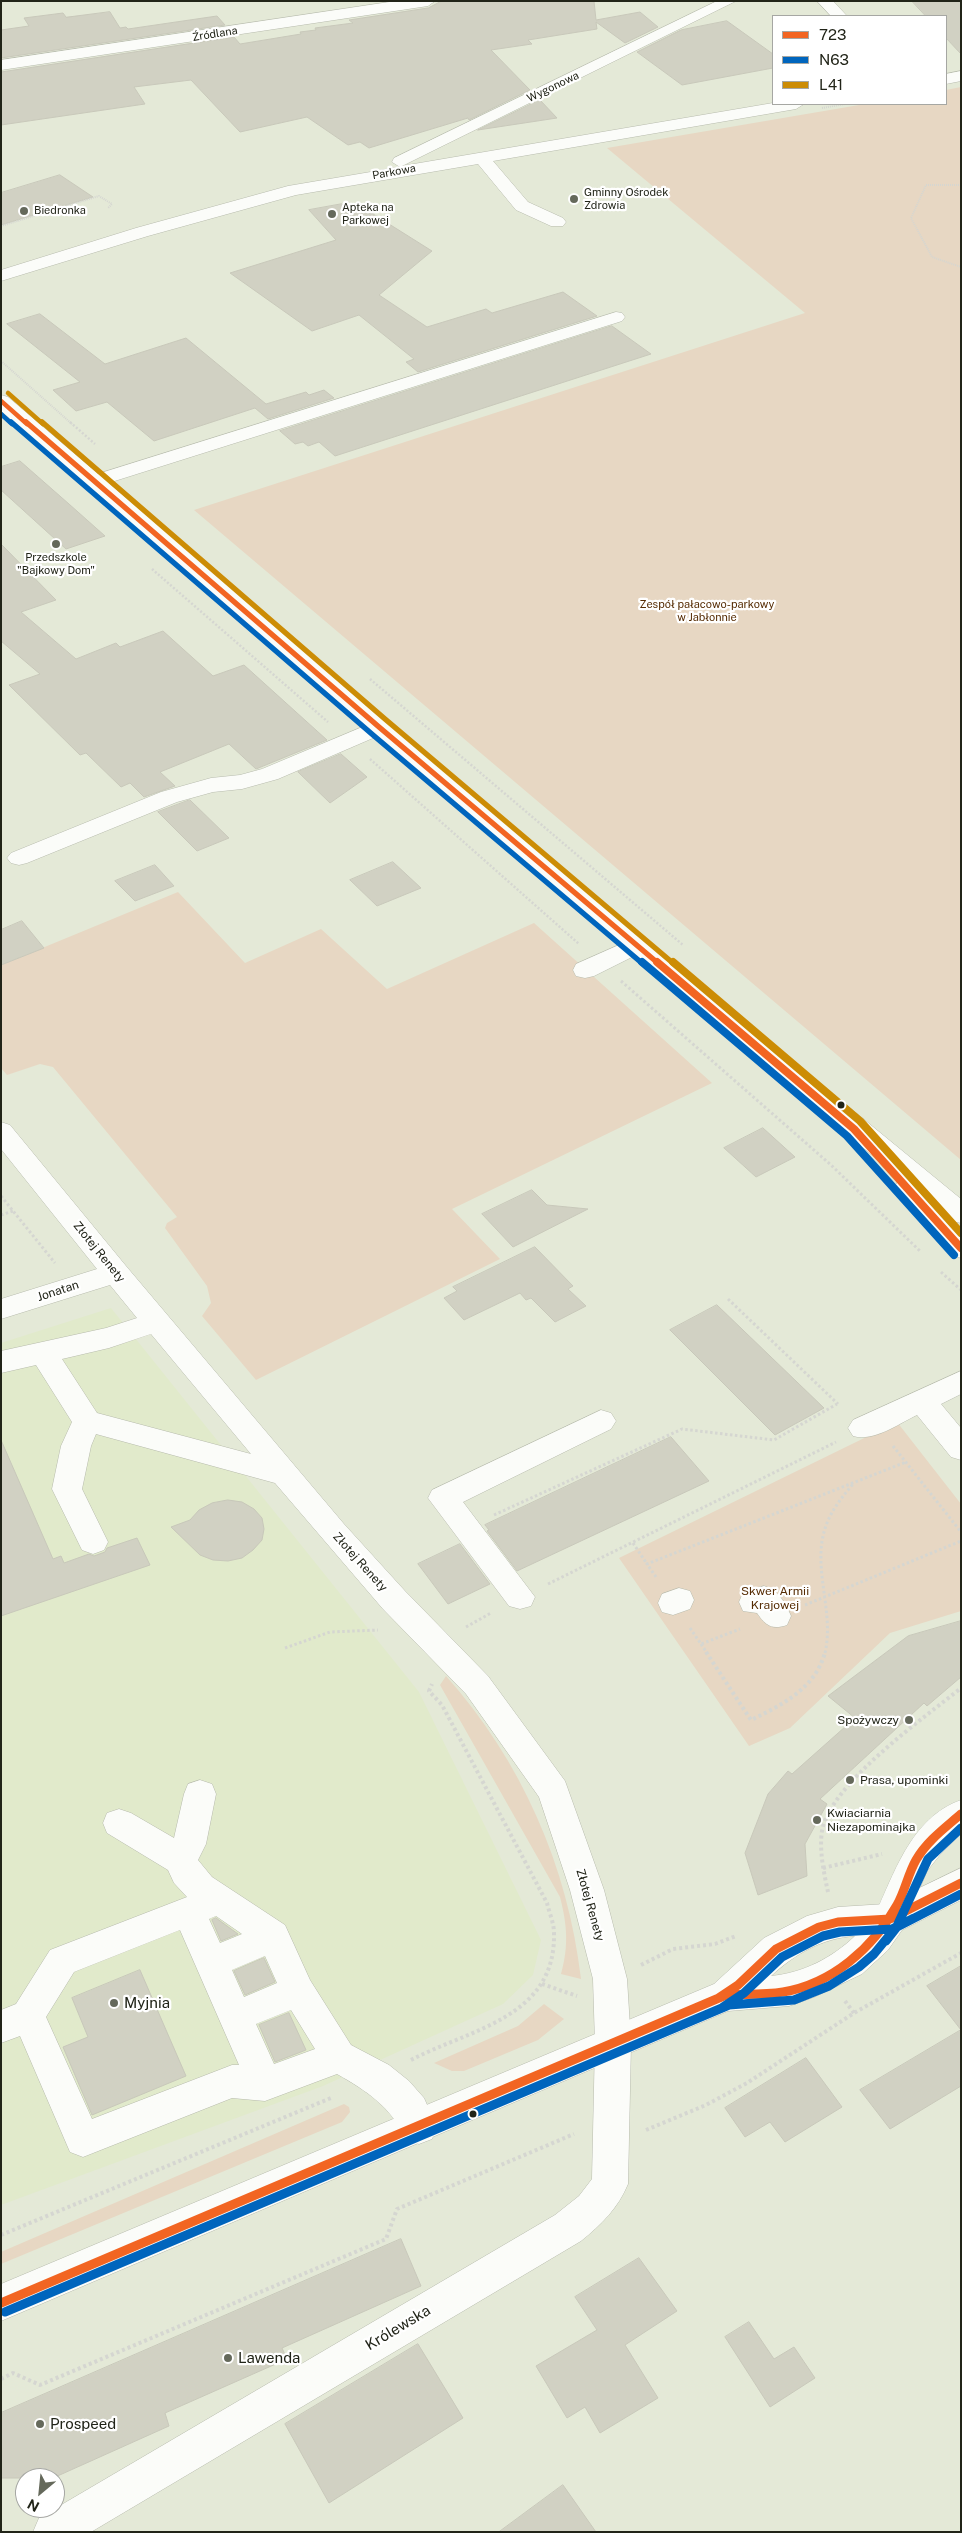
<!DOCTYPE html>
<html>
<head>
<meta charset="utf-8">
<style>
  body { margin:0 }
  #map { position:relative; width:962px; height:2533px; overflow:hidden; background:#e4e9d7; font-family:"Public Sans",sans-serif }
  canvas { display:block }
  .frame { position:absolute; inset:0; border:2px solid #212418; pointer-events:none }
  .legend { position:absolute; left:772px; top:15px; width:175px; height:90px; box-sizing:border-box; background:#fff; border:1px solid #a6a7a3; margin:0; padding:6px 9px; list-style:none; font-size:15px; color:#212418 }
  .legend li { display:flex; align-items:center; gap:10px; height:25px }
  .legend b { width:25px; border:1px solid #a6a7a3 }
  .north { position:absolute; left:15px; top:2468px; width:50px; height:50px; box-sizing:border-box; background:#fff; border:1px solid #a6a7a3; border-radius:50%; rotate:208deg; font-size:14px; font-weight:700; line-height:20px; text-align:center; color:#212418 }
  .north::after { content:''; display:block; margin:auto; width:18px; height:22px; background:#65695b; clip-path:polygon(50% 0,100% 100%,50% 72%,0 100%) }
</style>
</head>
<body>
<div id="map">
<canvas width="962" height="2533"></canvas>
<div class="frame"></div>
<ul class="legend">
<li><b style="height:6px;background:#f26522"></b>723</li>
<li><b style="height:6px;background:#0065bd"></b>N63</li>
<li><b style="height:6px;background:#cc8c05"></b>L41</li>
</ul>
<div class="north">N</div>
</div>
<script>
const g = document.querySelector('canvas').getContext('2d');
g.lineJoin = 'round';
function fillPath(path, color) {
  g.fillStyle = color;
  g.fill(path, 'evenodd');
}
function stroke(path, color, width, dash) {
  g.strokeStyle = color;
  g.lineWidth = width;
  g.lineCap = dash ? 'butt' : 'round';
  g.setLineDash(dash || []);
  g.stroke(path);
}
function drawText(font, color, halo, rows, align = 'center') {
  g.font = font + ' "Public Sans",sans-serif';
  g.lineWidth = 4.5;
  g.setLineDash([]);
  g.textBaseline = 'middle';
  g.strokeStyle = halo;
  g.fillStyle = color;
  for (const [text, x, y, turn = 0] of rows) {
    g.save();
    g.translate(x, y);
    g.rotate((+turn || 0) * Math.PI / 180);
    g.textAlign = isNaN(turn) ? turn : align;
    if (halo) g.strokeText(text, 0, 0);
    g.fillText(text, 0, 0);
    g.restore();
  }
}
fillPath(new Path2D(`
  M111,1308L419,1692L541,1940L533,1975L503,2004L323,2086L1,2205V1343Z`), '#e1eacb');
fillPath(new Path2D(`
  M961,87V1160L194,510L805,313L607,148L865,104H946V90Z
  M178,892L245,963L321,929L387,989L534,923L712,1083L452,1209L500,1259L256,1380L202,1316L211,1303L207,1286L165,1228L167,1223L177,1217L53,1067L40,1064L7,1075L1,1068V965Z
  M897,1422L961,1504V1611L890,1633L790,1728L749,1746L619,1558Z
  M446,1676C521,1760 568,1866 581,1979L561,1974C569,1946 567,1924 560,1897L440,1685Z
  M544,2004L564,2019L538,2040L464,2071H452L434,2063L518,2026Z
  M344,2104L349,2107L350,2112L342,2122L1,2264V2252Z`), '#e7d7c3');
const building = new Path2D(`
  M442,1H594L596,20L640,12L658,27L625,43L596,22L597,29L528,40L532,44L491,50L530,90L469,120L468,118L369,148L360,142L348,145L307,117L240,132L191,80L134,87L145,104L1,125V72L234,37L240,44L301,34L300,32L316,30L315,28L353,23L349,20L428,8Z
  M912,1H961V54L946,38V16H926Z
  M110,12L120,28L126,27L128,29L217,16L225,25L1,58V30L29,26L24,18L63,13L66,17Z
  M727,21L773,54V68L682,85L637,52L681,30Z
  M540,100L557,118L478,130Z
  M60,175L93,197L1,225V193Z
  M342,204L348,210L362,207L432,251L379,295L427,327L486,309L492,313L563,292L597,316L418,372L406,362L414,359L359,315L312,331L230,273L336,240L309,210Z
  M40,314L105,364L186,338L266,404L306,392L309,395L324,390L334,398L268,419L255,408L154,441L107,402L76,411L53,390L80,382L7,324Z
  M612,326L651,354L335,456L319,442L308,446L303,442L295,444L280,431Z
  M20,461L69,504L105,536L66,549L1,490V467Z
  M1,544L56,600L21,612L76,659L116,643L120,647L163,631L213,676L244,665L327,740L256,769L229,744L160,772L175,786L144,797L130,783L121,787L86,753L80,755L9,685L40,674L1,641Z
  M341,754L367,777L330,803L298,772Z
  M190,800L229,838L197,851L158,812Z
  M393,862L421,888L377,906L350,880Z
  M155,865L174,886L135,901L115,881Z
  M22,921L44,948L1,965V930Z
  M763,1128L795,1157L756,1177L724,1148Z
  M532,1190L547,1205L588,1209L513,1247L482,1214Z
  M535,1247L573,1286L568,1289L586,1306L555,1322L531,1298L526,1300L520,1293L464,1320L444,1298L457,1291L453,1287Z
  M717,1305L824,1408L775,1435L670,1330Z
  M671,1437L709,1481L517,1571L487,1531L489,1530L485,1525Z
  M1,1440L53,1559L61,1556L64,1563L89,1554L94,1556L105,1552L107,1548L137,1538L150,1565L1,1616Z
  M228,1500L242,1502L254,1509L262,1518L264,1529L262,1540L253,1550L242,1558L228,1561L213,1560L200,1555L171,1527L190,1520L199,1510L212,1503Z
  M460,1544L490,1584L448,1604L418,1564Z
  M961,1621V1677L927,1706L924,1703L820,1799L827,1804L805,1844L807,1876L758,1895L745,1853L768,1794L788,1771L792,1774L855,1718L828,1696L908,1636Z
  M216,1918L238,1934L221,1941L212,1920Z
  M264,1958L275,1982L245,1995L234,1971Z
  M961,1966V2030L927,1986Z
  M140,1970L186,2076L92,2115L63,2047L88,2037L72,1998Z
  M289,2013L306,2050L275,2062L259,2025Z
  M961,2030V2086L890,2129L860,2090Z
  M806,2058L842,2107L785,2142L770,2122L745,2137L725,2108Z
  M401,2239L421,2286L282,2348L287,2359L165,2413L169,2426L53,2478H1V2413Z
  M639,2258L677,2311L625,2345L658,2398L600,2433L585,2407L567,2418L536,2366L597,2330L575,2297Z
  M749,2322L774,2359L794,2347L815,2378L770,2407L725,2337Z
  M418,2344L463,2418L329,2503L285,2424Z
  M563,2485L596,2532H499Z`);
fillPath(building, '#d1d1c3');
stroke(building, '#c8c8ba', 1);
const minor = new Path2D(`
  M396,1H435L428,6L1,70V60Z
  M717,1H736L402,166L773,103L804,104L796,109L493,161L528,202L563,218L566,222L563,226H551L516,210L478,164L296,195L148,236L1,281V270L136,228L288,186L400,167L392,162L394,158Z
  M817,1H833L847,16H831Z
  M961,71V81L946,84V74Z
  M616,312L622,313L625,317L622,321L102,485H88L85,481L88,477Z
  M379,720L387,722L390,727L387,732L278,779L242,789L213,792L177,802L27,863L19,865L11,863L7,858L11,853L161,792L211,778L240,775L262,769Z
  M637,937L646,940L649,945L646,950L594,976L585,978L576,976L573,970L576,964Z
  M1,1122L10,1125L126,1266L344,1524L405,1591L488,1676L565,1781L604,1890L627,1979L631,2043L628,2184C618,2208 602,2224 581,2241L91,2532H33L39,2518L555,2215L579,2196L592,2179L595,2043L593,1979L570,1890L539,1797L466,1694L383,1609L275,1483L96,1434L91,1446L82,1489L108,1542L104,1550L93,1554L82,1550L52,1489L61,1446L72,1422L36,1365L1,1373V1351L106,1328L137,1318L110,1285L1,1319V1299L97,1269L1,1149ZM151,1334L251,1454L97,1413L62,1359L109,1348Z
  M961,1371V1394L941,1404L961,1428V1460L951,1457L917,1415C898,1424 874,1442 853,1436L848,1428L853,1420Z
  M601,1410L611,1413L616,1421L611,1429L463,1502L535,1597L531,1606L520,1609L509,1606L428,1498L432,1490Z
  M764,1586C779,1591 785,1602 791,1616L787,1625C772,1630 766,1626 757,1613L743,1611L739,1602L743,1593Z
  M679,1588L690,1591L694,1600L690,1609L673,1615L662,1612L658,1603L662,1594Z
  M200,1780L212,1784L216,1794L206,1844L198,1860L212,1877L285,1925L310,1980L351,2045L389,2065L409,2081L424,2098L437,2127L432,2139L419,2144L406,2139C391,2107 367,2091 337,2074L265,2101L232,2098L83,2157L70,2152L20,2036L1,2043V2010L16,2004L50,1950L187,1897L174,1883L168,1870L107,1833L103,1823L107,1813L119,1809L131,1813L174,1838L184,1794L188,1784ZM216,1916L242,1934L220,1943L209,1919ZM180,1930L239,2065H232L92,2119L46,2017L74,1972ZM265,1956L277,1983L244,1997L232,1970ZM291,2010L315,2049L274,2064L256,2024Z
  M961,1800V1834L939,1856L927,1871L902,1930L890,1934L878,1930L873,1919C894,1875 910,1818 961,1800Z`);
const major = new Path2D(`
  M1,395L8,397L606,908L961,1199V1223L952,1221L961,1230V1258L951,1255L898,1195L894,1188L898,1181L902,1180L589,919L1,411Z
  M961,1868V1900L902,1930L888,1950L862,1974L814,1997L789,2006L728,2011L1,2321V2284L714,1984L764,1938L807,1916L838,1907L886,1904ZM855,1936C832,1958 803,1973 771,1976C795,1954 822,1938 855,1936Z`);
stroke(minor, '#b7bbad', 1);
stroke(major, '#b7bbad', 1);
stroke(new Path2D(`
  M822,108L845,104
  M961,185H926L911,218L932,257L961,267
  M1,226L99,196L112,204L108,208
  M1,361L72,424`), '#d5d6d1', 2, [1, 1]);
stroke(new Path2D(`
  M70,422L95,444
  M152,569L328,722
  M370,679L683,945
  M370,759L579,944`), '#d5d6d1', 2.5, [2, 2]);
stroke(new Path2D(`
  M621,981L831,1165L921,1252
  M1,1196L55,1263
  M1,1215L13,1211
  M941,1272L961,1290
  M728,1299L838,1404
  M893,1446L961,1532
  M494,1515L682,1429L774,1440L837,1404
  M633,1543L647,1564
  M656,1577L647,1564L906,1462
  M548,1584L836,1442
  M805,1605L961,1541
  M466,1627L491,1613
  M690,1628L701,1644L740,1629
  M701,1644L707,1653
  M285,1648L330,1632L378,1630
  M825,1653C835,1610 810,1565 827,1523C833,1508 843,1496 853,1484`), '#d5d6d1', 3, [2.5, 2.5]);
stroke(new Path2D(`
  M706,1652L751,1720C782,1705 816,1688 825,1652
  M823,1868L882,1854
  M828,1892C824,1873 819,1851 822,1831C830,1784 924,1718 961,1688
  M641,1965L673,1949L715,1944L736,1936
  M542,1984L577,1996
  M845,2001L854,2013
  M411,2060C470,2029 556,2018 554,1933C554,1923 549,1912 547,1903L442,1705L429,1691L432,1684
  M646,2130L706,2105L747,2083L854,2013L961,1953
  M1,2235L331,2098
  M1,2379L13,2373L40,2385L386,2239L397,2209L574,2134`), '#d5d6d1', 4, [3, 3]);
fillPath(minor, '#fbfcf9');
fillPath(major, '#fbfcf9');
stroke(new Path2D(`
  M1,401L27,424`), '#f26522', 4.5);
stroke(new Path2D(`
  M26,422L379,727L659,964`), '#f26522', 5.5);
stroke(new Path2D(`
  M657,962L854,1129L961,1248`), '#f26522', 8);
stroke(new Path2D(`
  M717,1999L738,1985L776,1949L819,1927L838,1922L890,1919L961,1883
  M1,2303L726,1995C745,1994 764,1995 783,1992C832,1984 873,1948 897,1905C905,1891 908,1874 916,1860C927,1841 945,1828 961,1814`), '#f26522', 9);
stroke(new Path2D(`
  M1,414L12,424`), '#0065bd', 4.5);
stroke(new Path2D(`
  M11,422L373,735L643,964`), '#0065bd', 5.5);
stroke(new Path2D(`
  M642,962L847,1136L954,1255`), '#0065bd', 8);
stroke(new Path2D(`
  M886,1941L897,1927L961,1894
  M723,2007L744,1993L782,1957L823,1936L840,1932L892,1929L914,1918
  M5,2312L729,2005L794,2000L829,1986L859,1967L874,1954L897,1926L928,1859L961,1828`), '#0065bd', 9);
stroke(new Path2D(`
  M8,393L43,424`), '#cc8c05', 4.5);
stroke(new Path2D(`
  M42,422L385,719L674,964`), '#cc8c05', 5.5);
stroke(new Path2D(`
  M673,962L860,1121L961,1233`), '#cc8c05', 8);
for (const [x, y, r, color] of [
  [574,199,5,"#65695b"],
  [24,211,5,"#65695b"],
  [332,214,5,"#65695b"],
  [56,544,5,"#65695b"],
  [841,1105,4.5,"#212418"],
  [909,1720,5,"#65695b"],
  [850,1780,5,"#65695b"],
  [817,1820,5,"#65695b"],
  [114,2003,5,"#65695b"],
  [473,2114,4.5,"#212418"],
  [228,2358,5,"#65695b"],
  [40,2424,5,"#65695b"]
]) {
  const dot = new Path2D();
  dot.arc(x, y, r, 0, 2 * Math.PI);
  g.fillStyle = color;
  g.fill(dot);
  stroke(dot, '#fff', 2);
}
drawText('11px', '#212418', '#fff', [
  ["Źródlana",215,34,-9],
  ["Wygonowa",553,87,-26],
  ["Parkowa",394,172,-10]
]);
drawText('11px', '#212418', '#fff', [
  ["Gminny Ośrodek",584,193],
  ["Zdrowia",584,206],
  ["Apteka na",342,208],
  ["Parkowej",342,221],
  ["Biedronka",34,211],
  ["Przedszkole",56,558,"center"],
  ["\"Bajkowy Dom\"",56,571,"center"]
], 'left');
drawText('11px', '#562c04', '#fff', [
  ["Zespół pałacowo-parkowy",707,605],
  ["w Jabłonnie",707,618]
]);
drawText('12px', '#212418', '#fff', [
  ["Złotej Renety",99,1252,51],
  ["Jonatan",58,1291,-18],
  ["Złotej Renety",360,1562,48],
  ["Złotej Renety",590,1905,74]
]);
drawText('12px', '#562c04', '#fff', [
  ["Skwer Armii",775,1591],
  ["Krajowej",775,1605]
]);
drawText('12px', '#212418', '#fff', [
  ["Spożywczy",899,1720,"right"],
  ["Prasa, upominki",860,1780],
  ["Kwiaciarnia",827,1813],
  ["Niezapominajka",827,1827]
], 'left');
drawText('15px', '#212418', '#fff', [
  ["Myjnia",124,2003],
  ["Lawenda",238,2358],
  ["Prospeed",50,2424]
], 'left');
drawText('15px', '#212418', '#fff', [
  ["Królewska",398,2328,-31]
]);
</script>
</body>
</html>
